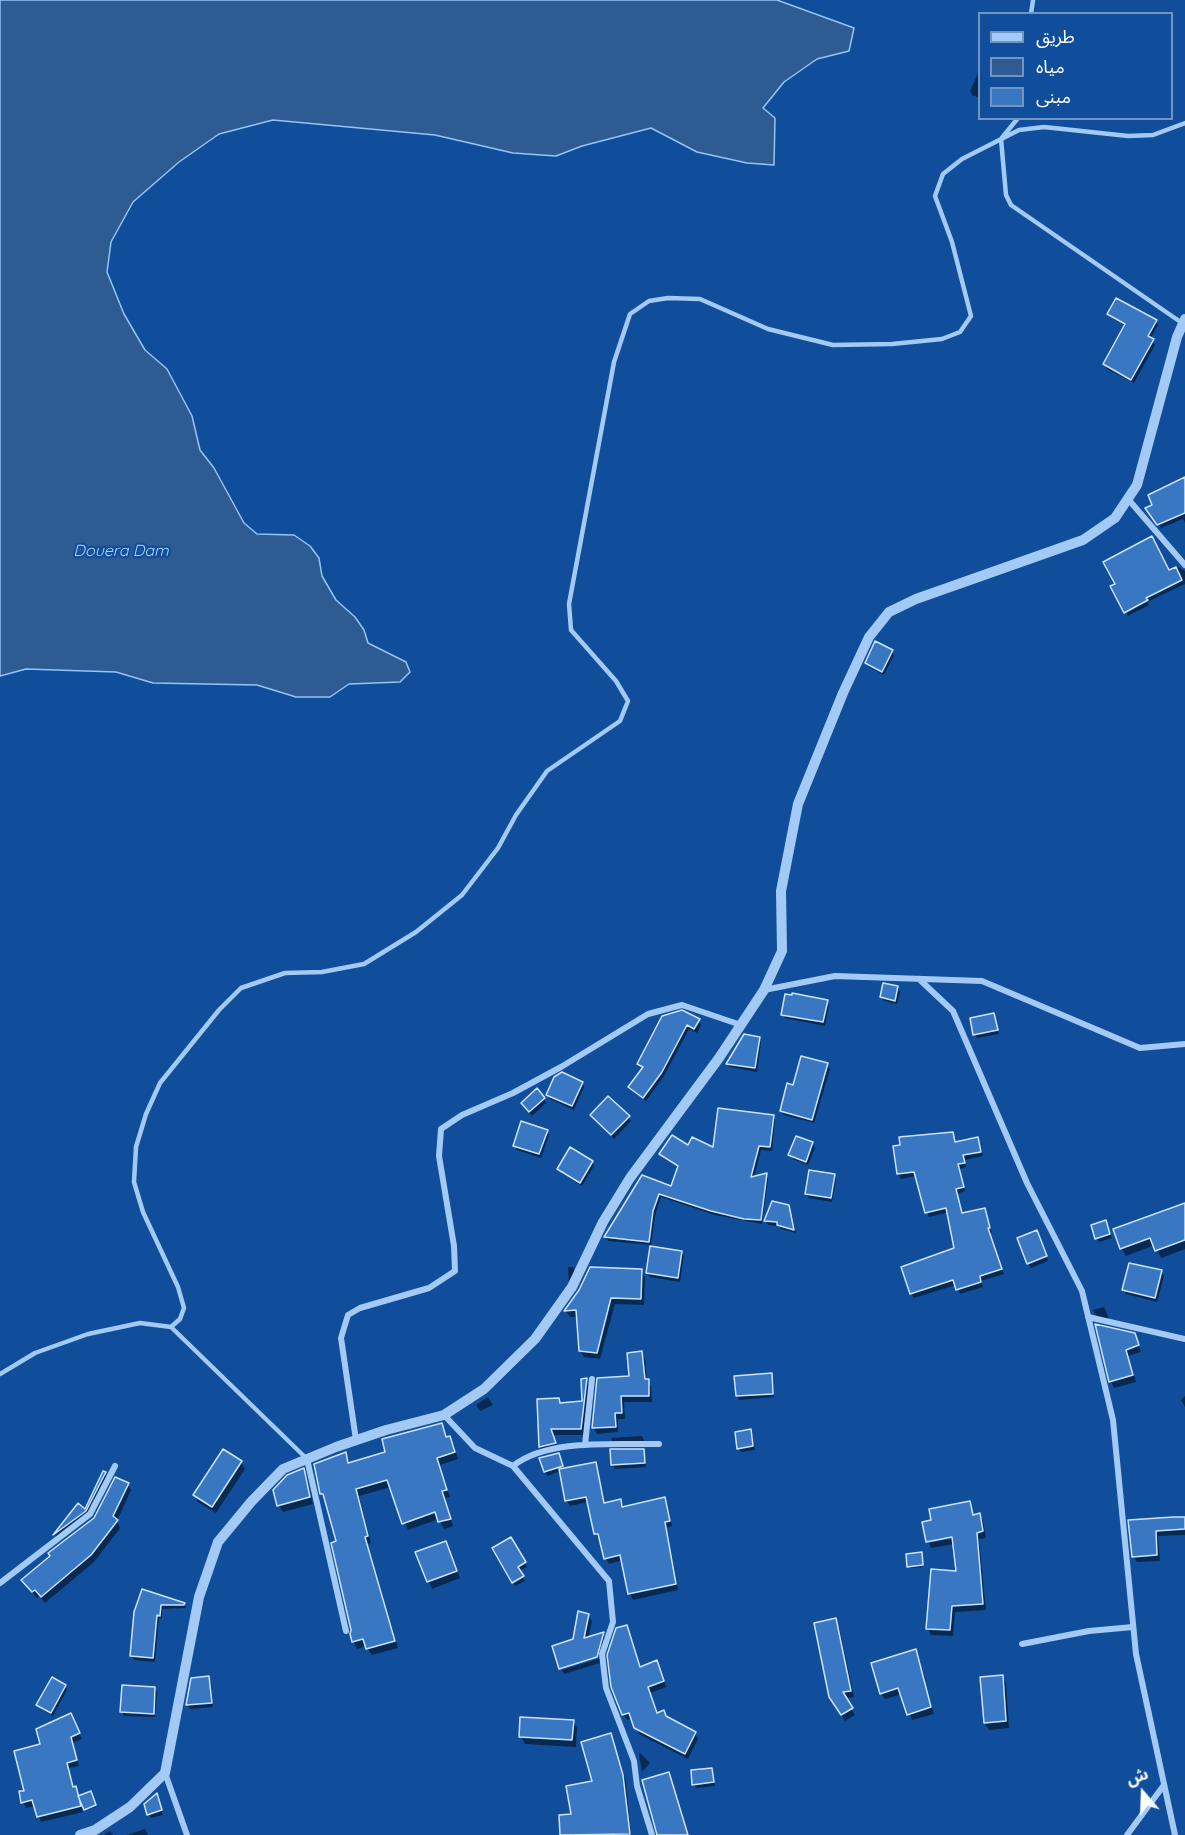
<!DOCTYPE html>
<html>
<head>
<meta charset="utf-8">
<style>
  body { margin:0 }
  #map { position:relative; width:1185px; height:1835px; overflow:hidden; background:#104e9b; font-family:Quicksand,"Noto Sans Arabic",sans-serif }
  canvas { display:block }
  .legend { position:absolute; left:978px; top:12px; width:195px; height:108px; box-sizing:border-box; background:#104e9b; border:2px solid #7095c3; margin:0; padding:8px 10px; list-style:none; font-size:18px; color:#fff }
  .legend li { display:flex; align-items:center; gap:12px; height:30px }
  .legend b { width:30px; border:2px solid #7095c3 }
  .north { position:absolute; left:1113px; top:1763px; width:60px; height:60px; -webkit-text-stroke:4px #104e9b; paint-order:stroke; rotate:341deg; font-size:16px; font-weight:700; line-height:24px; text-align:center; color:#fff }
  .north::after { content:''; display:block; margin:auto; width:21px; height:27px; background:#fff; clip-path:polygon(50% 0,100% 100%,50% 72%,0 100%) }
</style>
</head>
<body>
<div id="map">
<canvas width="1185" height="1835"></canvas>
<ul class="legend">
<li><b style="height:8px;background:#a3c9f5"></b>طريق</li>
<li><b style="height:16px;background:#2f5b93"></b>مياه</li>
<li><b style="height:16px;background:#3977c2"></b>مبنى</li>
</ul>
<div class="north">ش</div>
</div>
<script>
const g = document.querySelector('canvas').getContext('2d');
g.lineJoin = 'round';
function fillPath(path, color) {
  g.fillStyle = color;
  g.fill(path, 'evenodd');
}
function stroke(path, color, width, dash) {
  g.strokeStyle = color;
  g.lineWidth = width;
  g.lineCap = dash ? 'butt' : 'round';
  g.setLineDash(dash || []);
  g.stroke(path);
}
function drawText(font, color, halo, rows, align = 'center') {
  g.font = font + ' Quicksand,sans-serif';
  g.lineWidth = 4.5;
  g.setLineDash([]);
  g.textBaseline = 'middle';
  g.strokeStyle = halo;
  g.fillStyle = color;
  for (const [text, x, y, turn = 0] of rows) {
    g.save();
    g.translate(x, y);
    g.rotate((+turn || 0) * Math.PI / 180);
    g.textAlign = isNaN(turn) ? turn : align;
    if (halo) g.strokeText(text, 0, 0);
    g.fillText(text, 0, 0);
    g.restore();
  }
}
const water = new Path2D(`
  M0,0H777L854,28L849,51L817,59L784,82L763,108L775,118L774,165L747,163L697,152L651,128L582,146L556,156L513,153L435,135L273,120L219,134L179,162L133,202L111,242L107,272L124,314L145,350L167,369L192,416L200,450L214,468L244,523L257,534L294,535L310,546L319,558L322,576L336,600L355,617L364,630L368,643L406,662L410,672L400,682L349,684L330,697H296L257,685L153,683L116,672L26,669L0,676Z`);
fillPath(water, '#2f5b93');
stroke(water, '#95c4f8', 1.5);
fillPath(new Path2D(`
  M980,69V98L972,95L970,91Z
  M1109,314L1156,321L1158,325L1150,339L1155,345L1134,383L1107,369L1105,364L1126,326L1112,318Z
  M1185,479V523L1183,519L1161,528L1149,511Z
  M1178,567L1185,571V584L1147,602L1149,605L1128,616L1112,587L1169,572Z
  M892,651L894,655L884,675L869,667L867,663Z
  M897,987L900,992L897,1004L884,1001L881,997Z
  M827,1001L829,1005L825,1026L785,1018L783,1014Z
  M993,1015L999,1034L977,1038L975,1034Z
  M663,1017L699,1020L701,1025L697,1033L689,1029L664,1076L646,1101L633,1091L630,1087L644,1069L638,1064Z
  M759,1038L761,1043L757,1072L730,1067L727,1064Z
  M827,1065L830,1069L814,1123L784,1115L781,1111L794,1086Z
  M582,1083L584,1087L574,1110L550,1099L548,1095Z
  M544,1099L546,1103L532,1116L525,1107Z
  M592,1115L628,1117L631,1121L614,1139Z
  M773,1116L775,1120L772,1151L761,1150L754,1178L766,1175L768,1179L762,1224L715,1215L661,1197L655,1216L651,1245L608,1241L606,1237L642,1177L672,1188L679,1168L663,1158L661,1154L689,1147L715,1150Z
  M546,1131L549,1135L541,1158L517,1150L515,1146Z
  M952,1134L956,1143L977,1138L980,1143L983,1156L965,1160L966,1167L960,1169L965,1191L957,1194L963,1214L984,1210L992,1233H989L1004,1274L981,1281L983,1287L960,1294L956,1285L914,1298L911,1293L956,1249L949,1212L929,1217L916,1176L901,1179L898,1174L894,1148Z
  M812,1143L815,1148L808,1165L793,1159L790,1155Z
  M592,1162L594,1166L582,1186L561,1173L559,1169Z
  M834,1176L836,1180L832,1202L809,1198L806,1194Z
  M1185,1204V1249L1161,1258L1155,1245L1126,1256L1121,1248Z
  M788,1207L791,1211L796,1233L781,1229L779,1226L768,1225L766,1221Z
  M1105,1222L1112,1238L1099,1242L1096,1238Z
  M1039,1236L1048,1261L1031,1268L1028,1263Z
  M681,1252L684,1256L680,1282L650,1277L647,1273Z
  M568,1267H573L575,1271L569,1285Z
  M641,1270L645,1277L644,1305L615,1304L600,1359L584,1357L580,1350L578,1317H570L566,1311L580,1291Z
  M1161,1271L1164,1276L1157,1302L1126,1294L1124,1290Z
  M1104,1307L1106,1311L1109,1319L1097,1317L1094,1312L1093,1310Z
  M1097,1326L1134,1334L1141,1352L1128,1356L1136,1382L1114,1388L1111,1382Z
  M641,1353L645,1359L647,1380L651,1386L652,1402H624L625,1419H618V1432L597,1434L594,1428L631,1377Z
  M771,1375L773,1379L774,1397L739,1400L737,1395Z
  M586,1380L589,1386L584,1435H553L558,1449L543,1453L540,1447L538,1400L559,1399L562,1405L584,1403Z
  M1185,1396V1407L1181,1400Z
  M488,1397L493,1405L480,1411L476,1405Z
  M441,1425L447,1439L450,1438L454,1445L458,1459L440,1465L450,1497L445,1498L453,1526L444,1529L439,1519L408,1530L391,1487L359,1496L371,1543L368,1544L398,1648L372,1655L366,1646L357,1649L354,1642L338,1542L326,1501L322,1494L345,1453L350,1464L386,1453Z
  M750,1431L755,1450L741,1452L739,1448Z
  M642,1436L645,1443H613L611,1438Z
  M643,1451L645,1455L646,1467L615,1469L613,1465Z
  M560,1459L564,1470L595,1464L598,1469L605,1504L620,1501L623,1508L664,1499L668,1505L672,1526L667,1528L678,1590L633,1600L630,1594L623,1560L609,1564L606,1558L601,1539L599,1540L596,1534L588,1502L570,1506L566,1500L561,1471L547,1476L545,1471Z
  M241,1462L245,1469L216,1513L198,1502L195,1495Z
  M303,1470L307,1477L313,1504L283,1512L279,1505Z
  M104,1473L108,1479L89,1517L58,1540L55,1536L78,1506L86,1512Z
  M127,1484L131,1490L117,1521L120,1528L94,1562L45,1603L39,1596L37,1598L27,1586Z
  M969,1503L974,1516L979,1515L983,1521L986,1538L979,1539L986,1610L955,1612L953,1636L931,1635L928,1628L958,1572L955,1544L931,1548L929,1543L960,1537L933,1521Z
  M1185,1519V1535L1158,1536L1160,1561L1137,1562L1133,1556L1130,1522Z
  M511,1539L527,1567L519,1571L525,1581L515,1586L494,1549Z
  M449,1549L460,1578L432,1589L417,1553Z
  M922,1555L923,1567L910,1568L909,1567Z
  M143,1591L184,1604L186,1608L162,1609V1619L159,1618L155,1662L134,1660L132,1656Z
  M588,1615L592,1621L588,1639L603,1634L606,1639L602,1654L560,1667Z
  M836,1620L839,1627L854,1697L845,1699L855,1715L845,1721L834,1704Z
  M915,1651L926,1680L924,1681L934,1714L912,1720L902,1694L885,1699L881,1693Z
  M601,1658L600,1663L564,1674L562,1670Z
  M640,1668H659L666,1687L650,1693L658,1714L695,1733L698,1739L688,1759L639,1734L632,1718L627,1720L623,1714Z
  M1002,1676L1006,1683L1009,1728L989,1730L985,1723L981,1678Z
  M208,1677L211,1682L213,1707L190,1709L187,1705L192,1679Z
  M65,1686L67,1690L53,1716L41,1709L38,1705Z
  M155,1688L157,1692L155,1717L124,1716L122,1711Z
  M73,1720L82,1739L73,1743L79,1766L69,1768L74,1789L79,1798L90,1793L96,1807L86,1810L82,1802L80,1803L83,1812L41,1822L35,1806L26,1808L23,1802L26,1792L42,1745Z
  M573,1721L577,1728L576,1747L525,1744L521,1737Z
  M610,1735L626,1781L631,1835H562L560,1816L573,1815L594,1782Z
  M640,1753L650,1763L642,1772L639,1755Z
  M711,1769L715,1786L696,1788L694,1784Z
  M159,1799L163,1815L151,1818L149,1814Z
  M145,1829L148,1835H127Z
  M110,1831L113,1835H104Z`), '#0007');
const building = new Path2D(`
  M1116,298L1157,320L1148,336L1154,339L1131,380L1103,364L1125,324L1107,314Z
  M1185,477V513L1157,525L1145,508L1152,505L1148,495Z
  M1152,536L1169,570L1176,567L1182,580L1146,598L1148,600L1124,613L1110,586L1115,584L1103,562Z
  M875,641L893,650L882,672L865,663Z
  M883,983L898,986L895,1001L880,997Z
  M792,993L828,1000L823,1022L781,1015L785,994L792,995Z
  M682,1010L700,1019L694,1029L687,1025L662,1072L643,1098L628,1087L643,1067L637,1064L662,1016Z
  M994,1013L998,1030L973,1035L970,1018Z
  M744,1034L760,1037L755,1068L726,1064Z
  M801,1056L828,1063L812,1120L780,1111L787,1083L793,1085Z
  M562,1072L583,1082L572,1106L546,1095L554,1077Z
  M537,1088L545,1098L529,1112L521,1103Z
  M608,1096L630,1116L611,1135L590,1115Z
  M718,1108L774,1115L770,1147L759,1146L751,1177L767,1173L761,1220L744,1219L711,1211L659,1194L653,1211L649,1242L604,1237L642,1175L671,1186L678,1166L659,1154L672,1135L688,1145L692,1137L713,1147Z
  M521,1121L548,1130L539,1154L513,1146Z
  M953,1132L955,1142L978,1137L981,1152L963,1155L965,1163L958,1164L964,1187L956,1189L962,1213L985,1208L990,1228H988L1002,1269L980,1276L981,1282L956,1290L953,1280L910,1294L901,1267L954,1248L946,1208L925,1213L914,1172L897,1174L893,1146L900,1145L899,1137Z
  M796,1136L813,1142L806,1162L788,1155Z
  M570,1147L593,1161L580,1183L557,1169Z
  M809,1170L835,1174L831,1198L805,1194Z
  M772,1201L789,1205L794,1230L777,1225V1222L764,1221Z
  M1185,1203V1240L1155,1251L1150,1238L1120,1249L1113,1229Z
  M1106,1220L1110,1234L1095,1239L1091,1225Z
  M1037,1230L1047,1256L1027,1264L1017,1238Z
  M650,1246L682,1251L678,1278L646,1273Z
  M1129,1263L1162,1270L1155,1298L1122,1290Z
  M590,1267L642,1269L641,1299L611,1298L597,1353L579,1351L576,1310L564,1311L579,1290Z
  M1095,1324L1135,1333L1139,1345L1126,1350L1133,1375L1109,1382Z
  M642,1351L645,1379H649V1396H621L622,1413H615L616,1427L592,1428L597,1378L629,1376L627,1353Z
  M772,1373L773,1394L736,1396L734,1376Z
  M587,1378L581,1429H551L556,1443L539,1447L537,1399L559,1398L560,1403L582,1401L581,1379Z
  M442,1423L446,1437L450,1436L455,1452L437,1458L447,1490L442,1491L451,1519L438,1522L435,1512L402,1524L387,1480L356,1489L368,1536L365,1537L395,1641L366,1649L363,1639L352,1642L350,1634L351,1630L331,1543L336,1541L323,1494H320L314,1464L346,1452L348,1463L385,1452L382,1439Z
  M751,1429L753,1446L737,1449L735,1432Z
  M223,1449L242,1461L212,1507L193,1495Z
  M610,1449H644L645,1463L611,1465Z
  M559,1453L563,1466L544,1472L539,1458Z
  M596,1462L604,1503L621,1499L622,1507L665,1497L670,1521L665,1522L676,1584L628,1594L620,1555L604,1559L598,1534H594L586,1497L565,1501L559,1469Z
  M304,1468L310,1497L277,1506L273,1490L287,1475Z
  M103,1471L106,1472L86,1511L53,1535L78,1503L85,1509Z
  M115,1477L129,1483L113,1516L118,1520L91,1555L41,1597L35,1590L32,1592L21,1580L50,1556L48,1553L94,1518Z
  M970,1501L973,1515L980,1513L983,1531L977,1533L983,1604L952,1606L950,1630L926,1629L931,1569L956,1571L952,1537L926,1542L922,1522L931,1520L929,1509Z
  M1173,1517H1185V1529L1156,1531L1157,1555L1132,1557L1128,1520Z
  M511,1537L526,1562L518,1567L524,1576L512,1583L492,1548Z
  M446,1541L457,1571L427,1582L415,1552Z
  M922,1552L923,1565L907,1567L906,1554Z
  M142,1589L185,1603L184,1605H161L160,1616L157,1615L153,1658L130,1656L134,1612Z
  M578,1611L589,1614L584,1638L604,1632L597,1657L559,1669L552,1646L573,1639Z
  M836,1618L851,1691L843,1692L853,1708L841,1715L829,1697L814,1623Z
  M627,1625L640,1667L657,1660L664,1681L648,1687L657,1713L664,1710L666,1716L696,1732L685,1754L634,1728L629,1713L622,1715L611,1687L607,1655L616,1628Z
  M916,1649L931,1707L907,1715L898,1688L880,1694L871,1663Z
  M1003,1675L1006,1721L984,1723L980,1677Z
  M209,1676L212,1703L186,1705L191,1678Z
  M52,1677L66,1685L51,1713L36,1705Z
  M122,1685L155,1687L154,1714L120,1712Z
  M71,1713L80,1733L71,1737L77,1760L67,1763L73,1787L76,1786L81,1806L37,1817L32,1800L21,1803L19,1791H24L14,1751L40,1744L36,1729Z
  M520,1717L574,1720L572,1740L519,1737Z
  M611,1733L623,1775L630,1834L560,1835L559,1815L571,1814L566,1786L592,1781L581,1742Z
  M712,1768L714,1782L692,1785L691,1770Z
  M669,1772L688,1835H657L642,1780Z
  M91,1791L96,1805L84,1810L78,1796Z
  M157,1793L162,1810L147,1815L144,1804Z`);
fillPath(building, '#3977c2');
stroke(building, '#cce3fe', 1.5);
stroke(new Path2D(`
  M1031,14L1033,0
  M1018,118L1001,139L1006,195L1011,205L1182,323
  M171,1327L307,1459
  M0,1374L35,1353L88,1334L140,1323L171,1327L180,1319L184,1308L178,1287L143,1212L134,1182L136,1147L146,1114L160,1083L219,1010L241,988L285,973L322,972L364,964L416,932L462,895L498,848L516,815L547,771L620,721L628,701L616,681L571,630L569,604L614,362L630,314L649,301L668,298L700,299L768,329L833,345L892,344L942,339L960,332L971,316L952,242L935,196L943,174L962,159L1019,130L1044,127L1128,136L1153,135L1185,123`), '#a3c9f5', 4.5);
stroke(new Path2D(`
  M1128,499L1185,565
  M919,979L953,1011L1027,1183L1082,1291L1113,1420L1136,1654L1175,1835
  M764,990L835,976L982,981L1140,1048L1185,1044
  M1088,1317L1185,1339
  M444,1415L475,1448L513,1466L609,1581L613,1622L602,1654L606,1688L634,1761L637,1786L652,1835
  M356,1440L341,1338L348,1315L360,1308L429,1288L455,1271L454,1246L439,1156L441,1129L462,1115L513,1093L561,1067L648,1014L682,1005L741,1025
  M585,1445L592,1379
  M307,1459L346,1631
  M513,1466C548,1438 616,1445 659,1444
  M0,1583L90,1514L115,1466
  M1022,1644L1089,1631L1133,1627
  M165,1773L187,1835
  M1127,1835L1164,1785`), '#a3c9f5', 6);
stroke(new Path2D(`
  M80,1835L95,1830L130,1807L165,1773L199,1597L218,1542L251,1502L283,1469L336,1447L386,1430L444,1415L484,1389L535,1339L572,1287L603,1222L630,1178L719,1058L764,990L782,951L781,891L798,804L843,693L869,637L889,612L916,599L1083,540L1115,518L1137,485L1177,337L1185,319`), '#a3c9f5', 10);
drawText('italic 16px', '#b0d3fb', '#104e9b', [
  ["Douera Dam",121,551]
]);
</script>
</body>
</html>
